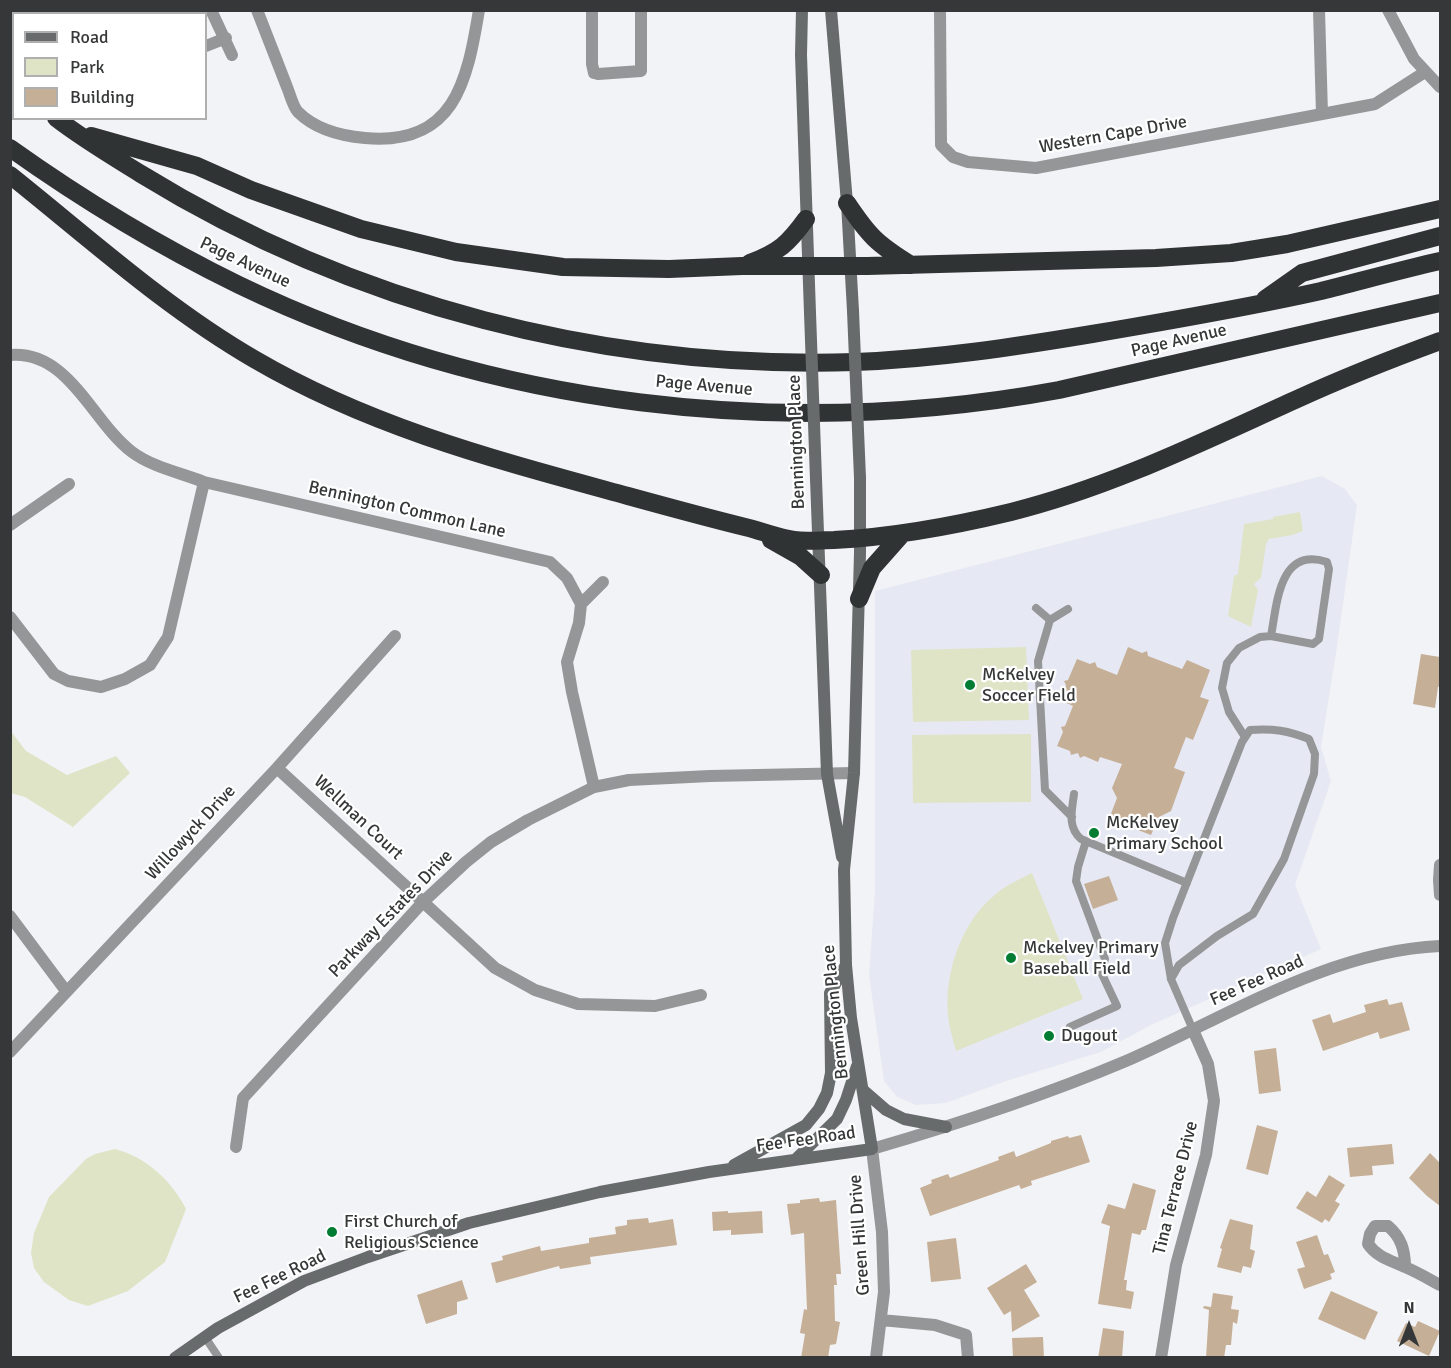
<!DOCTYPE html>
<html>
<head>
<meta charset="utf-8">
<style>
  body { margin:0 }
  #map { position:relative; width:1451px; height:1368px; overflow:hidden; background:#f2f3f6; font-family:Signika,sans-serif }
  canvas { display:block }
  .frame { position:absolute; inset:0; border:12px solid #363738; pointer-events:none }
  .legend { position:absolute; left:12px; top:12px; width:195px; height:108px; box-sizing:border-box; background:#fff; border:2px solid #afafaf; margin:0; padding:8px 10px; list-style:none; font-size:18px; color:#363738 }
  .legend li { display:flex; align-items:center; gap:12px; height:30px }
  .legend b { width:30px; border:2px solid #afafaf }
  .north { position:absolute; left:1379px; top:1296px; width:60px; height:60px; -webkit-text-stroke:4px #fff; paint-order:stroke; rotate:0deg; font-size:16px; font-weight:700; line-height:24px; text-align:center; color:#363738 }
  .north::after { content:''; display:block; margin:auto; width:21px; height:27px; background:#363738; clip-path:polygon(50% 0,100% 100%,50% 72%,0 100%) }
</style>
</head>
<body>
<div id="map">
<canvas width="1451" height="1368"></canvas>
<div class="frame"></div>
<ul class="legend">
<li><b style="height:8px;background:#686b6b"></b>Road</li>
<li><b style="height:16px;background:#dfe4c7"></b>Park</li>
<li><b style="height:16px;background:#c6af97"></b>Building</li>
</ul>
<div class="north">N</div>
</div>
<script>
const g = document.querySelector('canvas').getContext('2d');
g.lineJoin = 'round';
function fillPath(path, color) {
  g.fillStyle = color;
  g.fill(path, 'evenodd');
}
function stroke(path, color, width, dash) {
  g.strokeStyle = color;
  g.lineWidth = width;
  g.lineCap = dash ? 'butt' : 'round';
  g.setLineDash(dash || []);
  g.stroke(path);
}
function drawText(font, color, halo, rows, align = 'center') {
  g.font = font + ' Signika,sans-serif';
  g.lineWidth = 4.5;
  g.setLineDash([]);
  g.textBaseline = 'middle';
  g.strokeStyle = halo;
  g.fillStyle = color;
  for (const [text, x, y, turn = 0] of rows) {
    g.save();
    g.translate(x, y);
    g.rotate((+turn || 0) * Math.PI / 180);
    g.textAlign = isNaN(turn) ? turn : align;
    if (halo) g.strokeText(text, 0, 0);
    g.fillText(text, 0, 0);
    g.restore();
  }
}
fillPath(new Path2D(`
  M1322,476L1345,489L1357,505L1336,653L1321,747L1331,781L1295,885L1321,949L1151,1025L1101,1052L1006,1081L946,1103L916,1105L897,1097L884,1081L869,975L875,891V591Z`), '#e6e9f3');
fillPath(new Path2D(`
  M1300,512L1303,531L1292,535L1269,539L1266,544L1261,578L1254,584L1258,590L1251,627L1228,616L1234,576L1238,574L1244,524L1273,519V517Z
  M1026,647L1029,720L913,722L911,650Z
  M10,730L26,751L67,775L116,756L130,773L73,827L25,797L11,793Z
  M1031,734V802L913,803L912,735Z
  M1032,873L1083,999L956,1051C953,1039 949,1028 948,1015C944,973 962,920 996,894C1006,885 1020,879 1032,873Z
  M115,1149C146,1157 172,1181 186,1209L165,1262L128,1291L88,1306L69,1300L44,1282L34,1268L31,1253L34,1233L49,1197L86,1159L95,1154Z`), '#dfe4c7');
fillPath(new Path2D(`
  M1128,647L1142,653L1147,651L1148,656L1182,669L1187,660L1210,670L1200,697L1209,700L1193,740L1186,737L1174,768L1185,772L1171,811L1159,817L1151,835L1109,819L1117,798L1112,788L1122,764L1100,757L1098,762L1084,756L1080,758L1078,753L1071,755L1070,751L1057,746L1063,732L1061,727L1065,726L1073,706L1060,700L1066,685L1064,681L1068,680L1077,659L1090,664L1095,662L1097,667L1117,675Z
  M1421,654L1440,657V686L1438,687L1435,708L1413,704Z
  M1109,876L1118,900L1093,909L1084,884Z
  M1387,999L1389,1005L1402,1002L1410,1030L1380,1039L1378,1032L1323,1051L1312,1020L1330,1014L1333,1023L1366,1012L1364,1005Z
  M1276,1048L1281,1091L1259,1094L1254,1051Z
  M1257,1125L1278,1131L1268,1175L1246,1169Z
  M1081,1135L1090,1162L1031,1181L1032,1185L1021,1189L1019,1185L930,1216L920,1188L932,1183L931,1180L948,1174L950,1178L999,1160L998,1157L1014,1151L1016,1157L1051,1143V1141L1068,1136L1069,1138Z
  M1392,1144L1394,1164L1372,1166L1373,1175L1350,1177L1347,1148Z
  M1430,1153L1440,1163V1206L1427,1196L1409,1178Z
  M1329,1175L1345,1185L1335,1201L1340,1204L1329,1222L1325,1219L1322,1223L1296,1208L1307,1191L1316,1197Z
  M1133,1183L1156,1190L1146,1230H1142L1140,1235L1132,1233L1124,1280H1127L1126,1290L1134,1292L1131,1309L1098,1304L1110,1226L1101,1223L1108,1204L1125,1209Z
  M819,1198L820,1202L836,1200L841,1274H836L837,1285H834L835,1321L840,1322L836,1344L830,1345L828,1358H801L805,1334L800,1333L804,1309L807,1310L804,1233L791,1235L787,1204L800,1203V1200Z
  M728,1211V1213L762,1211L763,1233L731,1235V1230L713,1231L712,1212Z
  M648,1218L649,1223L673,1219L677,1245L590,1257L591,1264L560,1269L559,1266L496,1283L491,1263L503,1260L502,1256L540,1246L541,1251L589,1243V1238L616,1234L615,1227L627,1225V1220Z
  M1230,1219L1253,1225L1250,1249L1255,1251L1251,1268L1243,1266L1241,1273L1217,1267L1222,1249L1220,1248Z
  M1317,1235L1324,1255L1328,1254L1335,1272L1330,1274L1332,1279L1304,1289L1297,1269L1305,1267L1296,1242Z
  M956,1238L961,1279L931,1282L927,1242Z
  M1026,1264L1037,1282L1024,1290L1040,1316L1012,1332L1011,1311L1004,1315L987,1288Z
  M462,1280L468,1299L457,1302V1314L426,1324L417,1295Z
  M1331,1291L1378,1312L1365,1340L1318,1319Z
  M1213,1293L1233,1296L1231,1309L1239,1310L1237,1324L1233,1322L1231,1345H1226L1224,1358H1206L1209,1310L1203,1308L1204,1306L1211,1307Z
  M1418,1321L1440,1331L1429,1356L1397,1341L1406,1323L1415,1327Z
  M1103,1328L1124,1331L1122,1358H1098Z
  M1043,1337L1044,1358H1013L1012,1338Z`), '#c6af97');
stroke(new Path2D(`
  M1036,608L1050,620
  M1068,609L1050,620L1038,661L1045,790L1072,817
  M1245,737L1229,712L1222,688L1227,663L1239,648L1260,637L1271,636L1313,644L1319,639L1329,569L1327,562C1279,546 1277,604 1271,636
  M1074,794C1072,810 1067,827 1081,839L1187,883
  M1171,979L1179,965L1217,936L1253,914L1284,859L1314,774L1315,754L1309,739C1289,731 1273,728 1250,730L1242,742L1173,918L1165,943L1171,979L1193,1030
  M1070,1027L1117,1006L1101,972L1105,959L1076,881L1078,867L1086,841
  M205,1337L219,1358`), '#959697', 8);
stroke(new Path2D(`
  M211,10L232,55
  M257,10C267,36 277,62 287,87C290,94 293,107 298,112C315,129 342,136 365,138C454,146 467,83 479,10
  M592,10V64L594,73L598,74L641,71V10
  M940,10L941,145L953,157L968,162L1036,168L1375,104L1425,72
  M1319,10L1322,114
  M1388,10L1414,59L1440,87
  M152,14V10
  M206,46L226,38
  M10,355C69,350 92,422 132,452C152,467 181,473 204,482L168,637L150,665L125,679L101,687L68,681L54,674L10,617
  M204,482L550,562L567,578L581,604
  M10,525L69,484
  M277,768L495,968L535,990L578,1004L655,1006L701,995
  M594,787L572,692L567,662L579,623L581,604L603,582
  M1440,865L1439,880L1440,895
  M10,916L66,991
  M10,1052L277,768L395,636
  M236,1147L243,1098L423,902L466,862L491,842L528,820L594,787L629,780L710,776L854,773
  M872,1149L882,1232L884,1292L876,1358
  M1405,1267C1405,1250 1401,1237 1388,1226H1375L1370,1234L1368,1244C1377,1257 1390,1260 1405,1267C1417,1272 1429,1279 1440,1285
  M881,1320L935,1325L966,1335L968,1358
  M1161,1358L1176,1265L1206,1155L1214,1101L1208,1064L1193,1030`), '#959697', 12);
stroke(new Path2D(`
  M872,1149C958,1124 1043,1096 1126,1061C1227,1017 1328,951 1440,946`), '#959697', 12);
stroke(new Path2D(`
  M802,10L801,55L810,313
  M831,10L847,203L853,311
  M816,479L827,774L842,857
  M863,1090L886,1110L904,1119L946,1127
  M796,1159L837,1119L846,1100L857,1066
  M734,1165L806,1125L819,1109L827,1093L831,1073L830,993L846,965
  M175,1358L218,1328L304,1281L368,1257L469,1223L600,1192L709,1172L872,1149L851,1018L846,965L844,870L854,773L860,553V478`), '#686b6b', 12);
stroke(new Path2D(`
  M10,83L14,86
  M56,118C83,139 112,156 141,174C354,305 605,370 855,362C935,359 1014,347 1092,334C1169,321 1245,308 1321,291C1361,281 1400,270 1440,261
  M91,136L197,166L251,190L361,229L456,252L563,267L669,269L742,266H867L1156,258L1231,253L1287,244L1440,209
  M10,148C83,200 159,246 239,285C492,407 784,441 1059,390L1440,303
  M10,175C89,238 166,308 254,359C372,428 497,460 628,496C668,507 708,518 749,528C764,532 779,538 794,540C807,542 821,540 834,540C894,537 953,526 1011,512C1111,487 1202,442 1295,400C1343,378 1391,359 1440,341
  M847,203C869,236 877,244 911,265
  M750,263C779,252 788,244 806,219
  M1265,299L1302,273L1440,236
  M771,540L801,557L821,575
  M859,599L872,568L903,533`), '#303333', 18);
stroke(new Path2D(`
  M853,311L860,478
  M810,313L816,479`), '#686b6b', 12);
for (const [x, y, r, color] of [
  [970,685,6,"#007c33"],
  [1094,833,6,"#007c33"],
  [1011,958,6,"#007c33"],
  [1049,1036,6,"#007c33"],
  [332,1232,6,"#007c33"]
]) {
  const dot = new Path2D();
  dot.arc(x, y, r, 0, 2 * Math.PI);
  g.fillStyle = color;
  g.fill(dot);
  stroke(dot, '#fff', 2);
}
drawText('18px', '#363738', '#fff', [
  ["Western Cape Drive",1113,135,-10],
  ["Page Avenue",245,263,25],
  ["Page Avenue",1179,341,-13],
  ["Page Avenue",704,386,5],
  ["Bennington Place",797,442,-92],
  ["Bennington Common Lane",407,510,13],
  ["Wellman Court",358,818,43],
  ["Willowyck Drive",191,833,-47],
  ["Parkway Estates Drive",391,914,-46],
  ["Fee Fee Road",1257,981,-24],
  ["Bennington Place",836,1012,-96],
  ["Fee Fee Road",806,1140,-8],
  ["Tina Terrace Drive",1176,1188,-76],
  ["Green Hill Drive",860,1235,-94],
  ["Fee Fee Road",280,1277,-26]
]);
drawText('18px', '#363738', '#fff', [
  ["McKelvey",982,675],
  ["Soccer Field",982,696],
  ["McKelvey",1106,823],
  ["Primary School",1106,844],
  ["Mckelvey Primary",1023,948],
  ["Baseball Field",1023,969],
  ["Dugout",1061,1036],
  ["First Church of",344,1222],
  ["Religious Science",344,1243]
], 'left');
</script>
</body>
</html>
